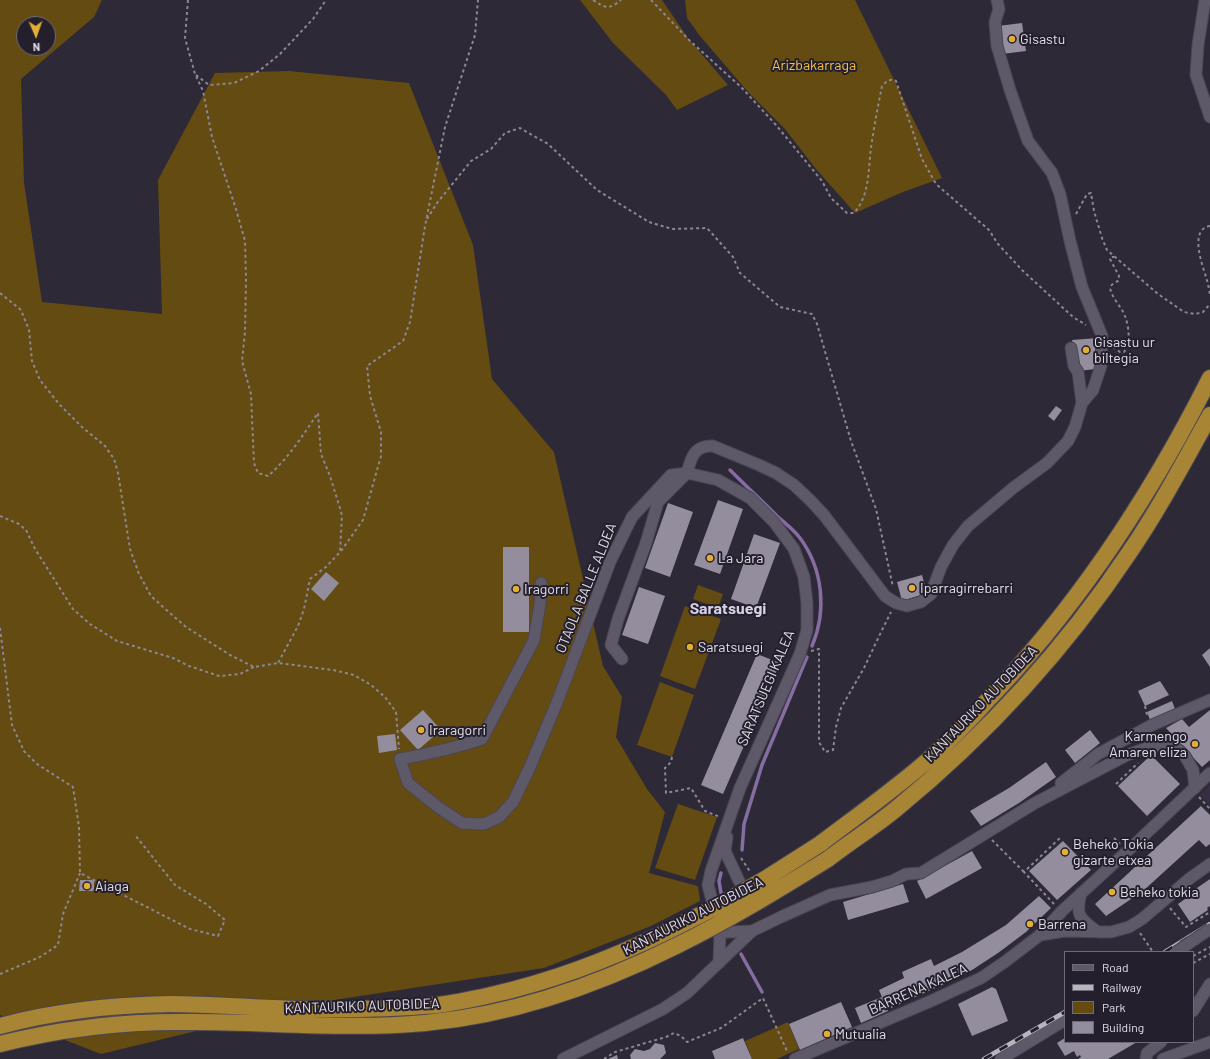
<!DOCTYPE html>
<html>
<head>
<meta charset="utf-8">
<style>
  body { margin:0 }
  #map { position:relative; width:1210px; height:1059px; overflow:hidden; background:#2e2936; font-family:Barlow,sans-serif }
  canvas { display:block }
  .legend { position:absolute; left:1064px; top:951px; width:130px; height:92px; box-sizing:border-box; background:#241f2c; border:1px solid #706b77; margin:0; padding:5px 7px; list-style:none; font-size:12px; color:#e2dee7 }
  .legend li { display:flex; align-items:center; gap:8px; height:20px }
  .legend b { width:20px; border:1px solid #706b77 }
  .north { position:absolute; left:16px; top:16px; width:40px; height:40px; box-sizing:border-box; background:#241f2c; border:1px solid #706b77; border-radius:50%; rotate:178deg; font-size:11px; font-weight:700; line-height:16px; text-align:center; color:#e2dee7 }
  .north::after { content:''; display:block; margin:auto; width:14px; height:18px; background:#e2ae34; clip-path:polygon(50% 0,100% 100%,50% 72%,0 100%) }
</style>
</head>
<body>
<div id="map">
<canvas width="1210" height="1059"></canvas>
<ul class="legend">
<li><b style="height:5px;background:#5e5968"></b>Road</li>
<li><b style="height:5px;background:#b9b5bf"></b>Railway</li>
<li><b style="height:11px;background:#634b11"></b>Park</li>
<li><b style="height:11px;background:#948d9e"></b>Building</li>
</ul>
<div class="north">N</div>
</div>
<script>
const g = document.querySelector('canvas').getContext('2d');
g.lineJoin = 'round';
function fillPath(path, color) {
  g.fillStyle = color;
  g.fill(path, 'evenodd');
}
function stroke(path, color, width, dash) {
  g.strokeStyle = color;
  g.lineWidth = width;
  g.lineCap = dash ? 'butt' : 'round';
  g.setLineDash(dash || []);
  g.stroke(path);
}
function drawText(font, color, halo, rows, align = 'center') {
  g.font = font + ' Barlow,sans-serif';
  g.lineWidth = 4;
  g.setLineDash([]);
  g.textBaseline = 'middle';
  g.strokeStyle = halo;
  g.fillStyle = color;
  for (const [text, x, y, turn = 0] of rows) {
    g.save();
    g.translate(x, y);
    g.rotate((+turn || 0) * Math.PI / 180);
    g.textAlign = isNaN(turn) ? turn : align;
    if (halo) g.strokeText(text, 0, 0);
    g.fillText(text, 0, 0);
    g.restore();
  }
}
fillPath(new Path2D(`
  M1210,785V806L1200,795Z`), '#362e42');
fillPath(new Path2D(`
  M0,0H102L94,17L21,79L24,183L42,302L162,314L158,180L215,73L289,71L409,83L473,245L492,379L554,452L603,666L622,697L616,737L647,789L665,812L649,873L698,886L700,901L651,926L544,968L308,1004L101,1054L0,1015ZM24,24H48V48H24Z
  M580,0H662L688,38L728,85L677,110L666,95L613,43Z
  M685,0H855L942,178L903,192L855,213L816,169L785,129L749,93L700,36L687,18Z
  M698,585L723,594L718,608L693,599Z
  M685,606L721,619L695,689L660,676Z
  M660,682L694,695L672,757L637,745Z
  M678,804L717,817L695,880L655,868Z
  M788,1022L799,1049L777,1059H752L745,1041Z`), '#634b11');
stroke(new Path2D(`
  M730,470C746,486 762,501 778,517C786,524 794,530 800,538C823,569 827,611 812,646
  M742,850L744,824L762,765L807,657
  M721,873L719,881L721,893
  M741,954L762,992`), '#856da2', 3.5);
fillPath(new Path2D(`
  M1022,23L1026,51L1002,54L998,26Z
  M1098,338L1096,369L1078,371L1072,340Z
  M1056,406L1062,410L1054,421L1048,416Z
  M718,500L743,509L720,574L694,565Z
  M668,503L693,512L670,577L645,568Z
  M754,534L780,543L756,608L731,599Z
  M503,547H529V632H503Z
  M326,572L339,583L324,601L311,589Z
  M922,575L927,593L902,601L897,582Z
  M639,587L665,596L648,644L622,635Z
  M1210,648V667L1202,655Z
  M757,654L780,663L723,794L701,785Z
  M1160,681L1169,695L1145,706L1138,691Z
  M1172,701L1175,709L1150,720L1147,712Z
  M423,710L441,730L418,750L400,730Z
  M1210,710V760L1202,767L1166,728L1182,719L1189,727Z
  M1090,730L1100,743L1075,763L1065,750Z
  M395,734L397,750L379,753L377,736Z
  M1151,755L1180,784L1147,816L1118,786Z
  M1046,762L1056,777L1019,803L981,826L970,811L1009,788Z
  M1201,806L1210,815V844L1206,847L1199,840L1143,891L1106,916L1095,904Z
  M1063,841L1091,870L1057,900L1029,871Z
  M972,851L982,868L926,899L917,881Z
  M1210,879V906L1207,908L1208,910L1190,922L1178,904L1195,892L1194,890Z
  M80,880H94V891H79Z
  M903,884L909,902L848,920L843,902Z
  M1039,896L1051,908L1026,932L998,953L972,970L942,985L891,1008L887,1000L884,1002L888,1011L861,1023L855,1008L882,997L879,990L904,978L902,972L931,959L934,966L962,952L1006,925Z
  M992,987L996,989L1008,1021L972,1036L958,1004Z
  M841,1002L852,1027L800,1050L789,1024Z
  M743,1038L752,1059H715L712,1051Z
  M1065,1038V1042H1137L1108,1059H1078L1081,1057L1080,1055L1077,1057L1074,1051L1065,1056L1057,1043Z
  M655,1043L664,1045L666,1053L660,1059H631L630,1055L635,1049L644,1051L650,1049Z
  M617,1055L618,1059H608Z`), '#948d9e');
const minor = new Path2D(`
  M1205,0L1198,45L1196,75L1210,117
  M1071,348L1074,366L1078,372L1082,403
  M687,473C691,458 694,445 713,446L759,465L776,473L794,485L810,500L824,515L885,596L896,603L907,606L921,602L931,594L941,567L953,545L968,526L1013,488L1047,463L1068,441L1075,427L1082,403L1093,390L1101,366L1102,336L1082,287L1070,241L1060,194L1052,173L1028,141L1010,90L997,46L995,22L999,9L997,0
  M541,583L540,604L534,640L482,739C455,748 428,754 400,759L408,783L438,807L462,823L484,824L499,817L513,802L529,769L558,700L610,562L632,517L671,475L687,473L718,480L750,498L774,522L794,549L804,577L807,603V630L800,654L740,788L711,871L708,885L720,931L719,963
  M622,659L611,645L618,619L646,543L658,502L687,473
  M1061,783L1098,754L1150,726L1210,700
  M727,837L725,851L739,881
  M1081,893C1075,916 1080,919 1098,932
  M720,931L729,932L752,931
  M1040,935L1065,931L1111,932L1129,927L1142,919L1189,879L1210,864
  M1193,1011L1210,984
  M563,1059L663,1009L687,993L752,931L781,917L830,895L872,887L892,881L906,874L921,873L1035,803L1127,755L1153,746L1173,747L1180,751L1185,756L1193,770L1195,788
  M795,1059L931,1001L981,978L1006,961L1040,935L1062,911L1134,845L1210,773
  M1001,1059L1065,1020
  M1146,1059L1147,1053L1161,1042
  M1163,1059L1210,1042`);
const highway = new Path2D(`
  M820,844C853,819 888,794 920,767C943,748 964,726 984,704C1077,608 1150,497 1210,378
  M828,859C850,842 874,827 896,809C985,736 1065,649 1129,553C1159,509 1184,462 1210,415
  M0,1026C55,1011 113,1005 170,1004C212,1004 254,1008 296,1009C343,1010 390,1009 437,1005C455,1003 473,999 491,995C553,981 611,959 668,931
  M0,1044C63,1028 128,1021 193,1022C270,1022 348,1030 425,1023C513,1015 598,985 676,946`);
stroke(minor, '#4b4652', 13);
stroke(highway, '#4b4652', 18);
stroke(new Path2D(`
  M188,0L185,38L195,74L203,91L212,137L236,209L245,241L246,279L245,332L242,361L251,394L254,463L258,473L268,476C288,459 303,435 318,413L321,454L330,476L342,515L340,552L326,567L310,579L304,609L298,626L278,663
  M593,0C605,8 609,10 621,0
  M651,0L690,41L741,87L776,125L822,181L831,198L847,213H854C870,195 868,170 871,148C874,127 878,106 882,86C887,81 890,78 896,81L922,159L936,184L989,230L998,244L1022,270L1073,317L1086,325
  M196,75L209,85L234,83L259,71L280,54L313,19L326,0
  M1076,214L1087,194L1091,193L1094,211L1102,238L1107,250L1158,294L1184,312L1195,314L1203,312L1210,304
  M427,219L437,203L471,161L491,149L505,133L520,128L548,144L597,190L649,222L672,229L707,228L733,257L740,273L780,307L812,314L817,324L851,441L876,509L893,587
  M1210,226C1189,229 1202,264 1206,277C1208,283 1209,289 1210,295
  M0,293L21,310L29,330L32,361L40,380L59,404L82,427L105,446L114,459L118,473L130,549L139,574L151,596L163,607L186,627L230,655L254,667L278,663L333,670L354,675L371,685L385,697L396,712L399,749
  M1113,347L1120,352H1124C1131,343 1129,327 1125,316C1123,309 1107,292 1111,286C1112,284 1116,282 1118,281L1119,276L1110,259L1111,257H1114
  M0,516L19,524L26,530L35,549L73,609L90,624L117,641L173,658L189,666L219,676L240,674L254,667
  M341,551L363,520L381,456V432L370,396L367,366L403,341L410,322L425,226L445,127L475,35L478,0
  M0,628L12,725L24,751L37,764L73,787L79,827L80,873L190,929L218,936L225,920L206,904L175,885L135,835
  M811,651L819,649V742L825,752L833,750L836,727L841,708L864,668L882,630L891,612
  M1145,706L1147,715
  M672,757L671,762L665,768L666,793L691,788L705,811L720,817
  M1116,784L1138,763
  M1199,797L1210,809
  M1114,838L1120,844
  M992,840L1024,872
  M741,858L751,873
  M1054,904L1024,872L1060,838
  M1170,908L1186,927L1210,912
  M1140,933L1153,952
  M1193,956L1210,947
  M1193,963L1210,954
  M0,974L40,957L58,945L63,914L80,873
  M604,1059L615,1052L666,1037L674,1033L681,1036L687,1042L721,1028L763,998L787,1051`), '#8c8792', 2, [3, 3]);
stroke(minor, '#5e5968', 11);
stroke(highway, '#a88435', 16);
const rail = new Path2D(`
  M1165,952L1210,924
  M984,1059L1065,1012`);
stroke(rail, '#b9b5bf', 4.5);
stroke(rail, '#241f2c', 3, [9]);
const minorBridge = new Path2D(`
  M1176,952L1210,929`);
const highwayBridge = new Path2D(`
  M668,931L720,905L765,879L820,844
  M676,946C729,920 778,890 828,859`);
stroke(minorBridge, '#4b4652', 13, []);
stroke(highwayBridge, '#4b4652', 18, []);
stroke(minorBridge, '#5e5968', 11);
stroke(highwayBridge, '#a88435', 16);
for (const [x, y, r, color] of [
  [1012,39,4,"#e2ae34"],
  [1086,350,4,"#e2ae34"],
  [710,558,4,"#e2ae34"],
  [912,588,4,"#e2ae34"],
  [516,589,4,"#e2ae34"],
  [690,647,4,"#e2ae34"],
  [421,730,4,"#e2ae34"],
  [1195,744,4,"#e2ae34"],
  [1065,852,4,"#e2ae34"],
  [87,886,4,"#e2ae34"],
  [1112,892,4,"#e2ae34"],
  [1030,924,4,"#e2ae34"],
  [827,1034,4,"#e2ae34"]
]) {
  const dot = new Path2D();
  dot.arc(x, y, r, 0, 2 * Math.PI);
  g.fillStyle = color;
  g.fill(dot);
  stroke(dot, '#241f2c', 1.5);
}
drawText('14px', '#e2dee7', '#241f2c', [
  ["Gisastu",1020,39],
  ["Gisastu ur",1094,342],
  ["biltegia",1094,358],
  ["La Jara",718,558],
  ["Iparragirrebarri",920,588],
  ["Iragorri",524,589],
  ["Saratsuegi",698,647],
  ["Iraragorri",429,730],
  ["Karmengo",1187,736,"right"],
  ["Amaren eliza",1187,752,"right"],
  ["Beheko Tokia",1073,844],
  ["gizarte etxea",1073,860],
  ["Aiaga",95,886],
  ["Beheko tokia",1120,892],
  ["Barrena",1038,924],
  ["Mutualia",835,1034]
], 'left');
drawText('14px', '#f7c147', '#241f2c', [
  ["Arizbakarraga",814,65]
]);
drawText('14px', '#e2dee7', '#241f2c', [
  ["OTAOLA BALLE ALDEA",586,588,-68],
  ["SARATSUEGI KALEA",766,688,-67],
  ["KANTAURIKO AUTOBIDEA",981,704,-46],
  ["KANTAURIKO AUTOBIDEA",693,916,-27],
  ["BARRENA KALEA",918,989,-24],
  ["KANTAURIKO AUTOBIDEA",362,1006,-2]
]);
drawText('bold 16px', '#d8d1e4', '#241f2c', [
  ["Saratsuegi",728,609]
]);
</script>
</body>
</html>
